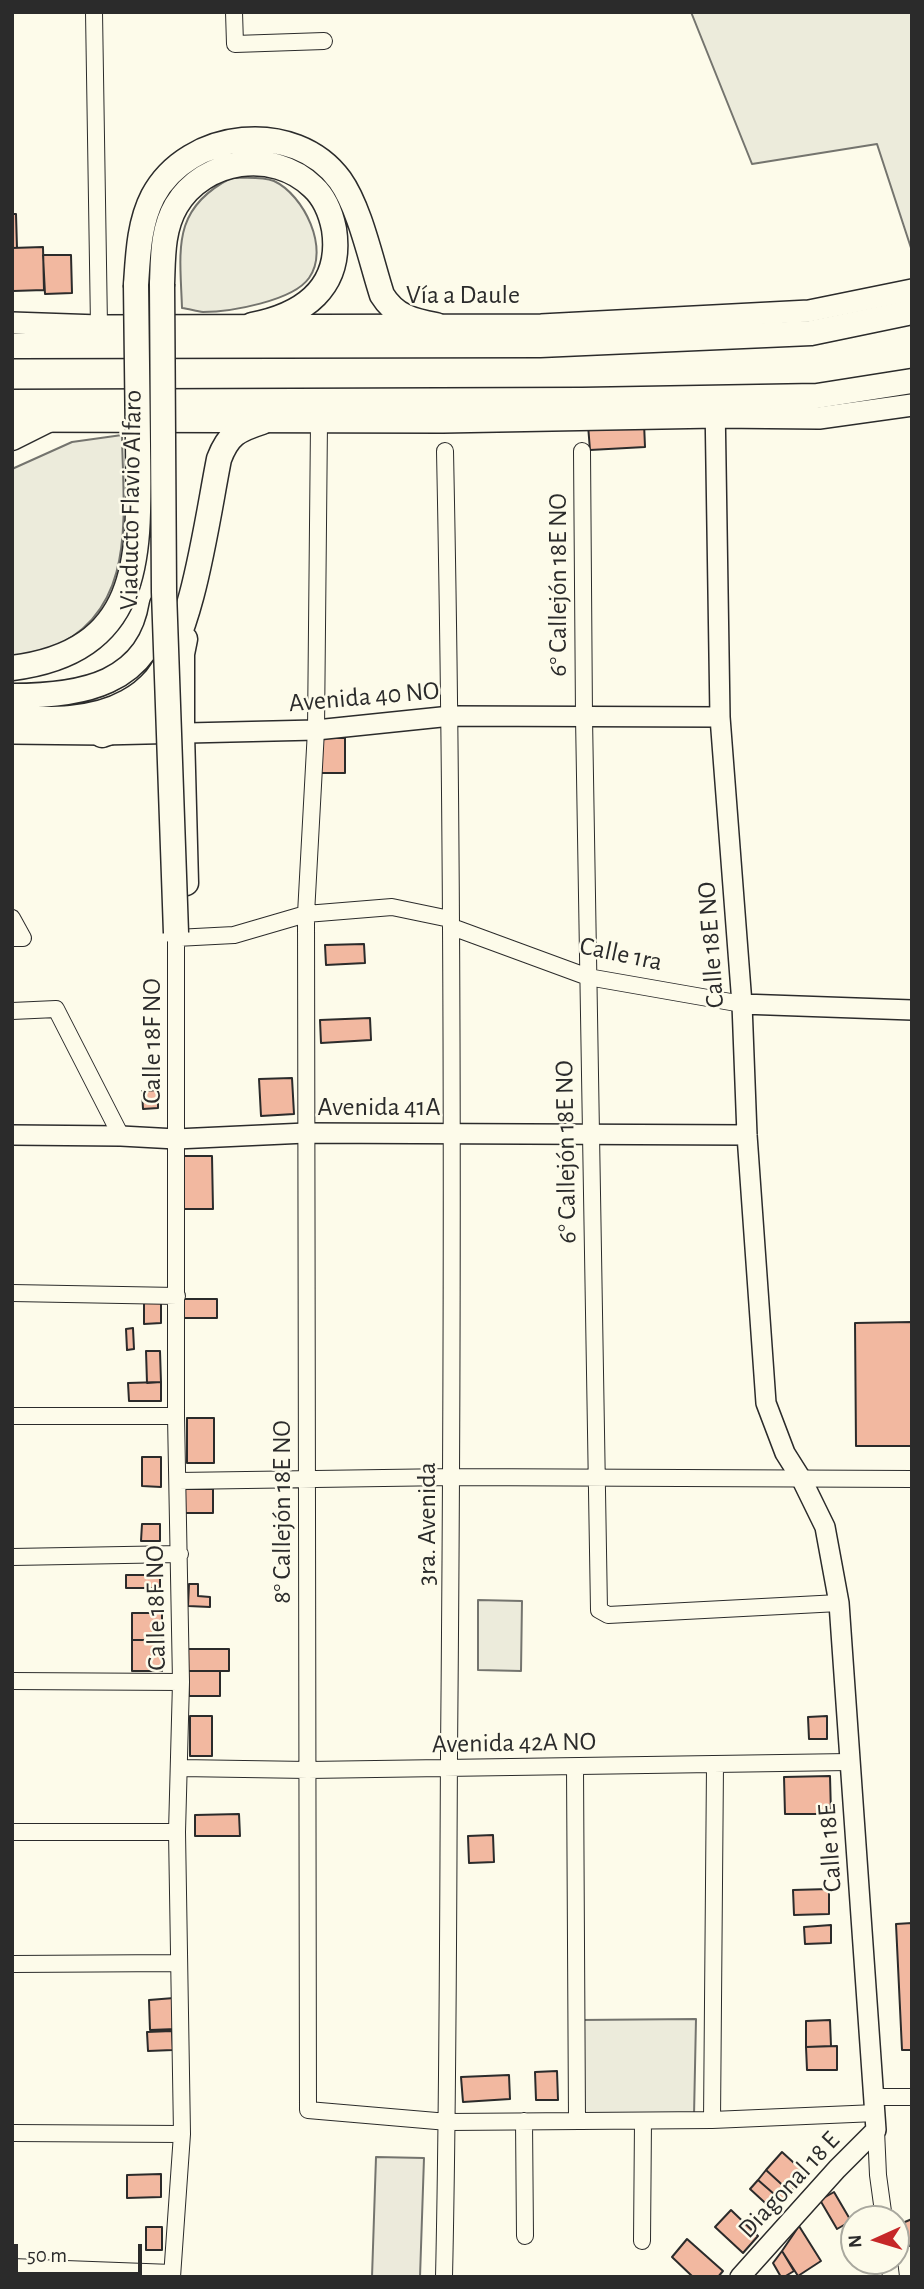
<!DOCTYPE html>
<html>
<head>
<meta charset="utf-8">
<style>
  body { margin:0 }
  #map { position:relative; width:924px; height:2289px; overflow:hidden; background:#fdfbea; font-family:"Alegreya Sans",sans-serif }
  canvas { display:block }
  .frame { position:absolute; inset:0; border:14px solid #2b2b2b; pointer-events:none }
  .north { position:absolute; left:840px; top:2205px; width:70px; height:70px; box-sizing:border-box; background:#fdfbea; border:2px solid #a9a89e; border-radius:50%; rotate:266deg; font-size:19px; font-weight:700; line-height:28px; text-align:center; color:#2b2b2b }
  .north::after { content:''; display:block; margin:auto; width:24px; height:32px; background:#c62828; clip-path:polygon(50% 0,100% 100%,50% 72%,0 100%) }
  .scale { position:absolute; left:14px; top:2244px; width:128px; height:32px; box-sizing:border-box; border:4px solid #2b2b2b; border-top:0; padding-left:9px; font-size:21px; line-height:24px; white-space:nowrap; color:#2b2b2b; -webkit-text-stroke:5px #fdfbea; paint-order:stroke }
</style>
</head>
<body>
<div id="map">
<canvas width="924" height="2289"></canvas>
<div class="frame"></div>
<div class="north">N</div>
<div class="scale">50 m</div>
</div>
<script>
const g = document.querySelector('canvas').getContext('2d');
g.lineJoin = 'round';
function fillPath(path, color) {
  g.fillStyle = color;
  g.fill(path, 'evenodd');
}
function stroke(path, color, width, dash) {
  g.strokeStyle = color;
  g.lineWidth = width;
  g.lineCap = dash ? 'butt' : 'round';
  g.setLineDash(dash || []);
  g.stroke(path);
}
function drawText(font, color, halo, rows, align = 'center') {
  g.font = font + ' "Alegreya Sans",sans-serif';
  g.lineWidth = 5;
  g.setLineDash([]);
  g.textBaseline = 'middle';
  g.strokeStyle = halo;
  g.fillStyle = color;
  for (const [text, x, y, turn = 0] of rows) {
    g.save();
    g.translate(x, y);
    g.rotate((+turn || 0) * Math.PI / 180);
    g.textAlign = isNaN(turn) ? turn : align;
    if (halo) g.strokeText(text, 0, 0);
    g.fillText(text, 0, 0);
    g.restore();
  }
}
const green = new Path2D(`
  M691,12H912V251L877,144L752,164Z
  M231,178C244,178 261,176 274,181C304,195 330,249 309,278C293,301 230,312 203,312C196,311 189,309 182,308C180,249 171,209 231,178Z
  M122,435C123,514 139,613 49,649C38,654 24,655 12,658V469L72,442Z
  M478,1600L522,1601L521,1671L478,1670Z
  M696,2019L694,2116L581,2117L580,2020Z`);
fillPath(green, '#ecebdb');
stroke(green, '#74746e', 2);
const parking = new Path2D(`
  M376,2157L424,2158L420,2277H372Z`);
fillPath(parking, '#eceadb');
stroke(parking, '#74746e', 2);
const building = new Path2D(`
  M12,214H16L17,248H12Z
  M43,247L44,290L13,291L12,248Z
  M43,255H71L72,293L45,294Z
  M644,423L645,447L590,450L588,425Z
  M319,738H345V773H319Z
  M364,944L365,963L326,965L325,945Z
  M370,1018L371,1040L321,1043L320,1020Z
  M292,1078L294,1114L261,1116L259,1079Z
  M158,1090V1108L143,1109L142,1091Z
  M183,1156H212L213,1209H184Z
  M184,1299H217V1318H184Z
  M144,1301H161V1323L144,1324Z
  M912,1322V1446H856L855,1323Z
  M133,1328L134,1349L127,1350L126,1329Z
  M146,1351H160L161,1382L147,1383Z
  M161,1382V1401H129L128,1383Z
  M187,1418H214V1463H187Z
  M142,1457H161V1487L142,1486Z
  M185,1489H213V1513H185Z
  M142,1524H160V1541H141Z
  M126,1575H160V1588H126Z
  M189,1584H198V1596L210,1597V1607L188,1606Z
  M132,1613H162V1640H132Z
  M132,1640H162V1671H132Z
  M188,1649H229V1671H188Z
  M188,1671H220V1696H189Z
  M190,1716H212V1756H190Z
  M827,1716V1739H809L808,1717Z
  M830,1776L831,1814H785L784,1777Z
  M239,1814L240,1836H195V1815Z
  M493,1835L494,1862L469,1863L468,1836Z
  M829,1889V1914L794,1915L793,1890Z
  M912,1923V2050H902L896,1924Z
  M831,1925V1943L805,1944L804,1927Z
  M174,1998L176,2029L150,2030L149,2000Z
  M830,2020L831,2046L806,2047V2021Z
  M172,2031L173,2050L148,2051L147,2032Z
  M837,2046V2070H807L806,2047Z
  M557,2071L558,2100H536L535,2072Z
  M509,2075L510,2099L463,2102L461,2077Z
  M782,2152L806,2174L790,2192L766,2170Z
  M766,2170L790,2192L782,2201L758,2180Z
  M161,2174V2197L127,2198V2175Z
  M758,2180L782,2201L774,2211L750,2189Z
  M834,2192L851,2221L837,2229L820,2200Z
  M731,2210L758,2236L743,2253L715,2227Z
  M912,2219V2245L909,2246L900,2224Z
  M799,2226L821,2261L798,2276L782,2251Z
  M146,2227H162V2250H146Z
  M687,2239L723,2271L718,2277H693L672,2257Z
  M782,2251L794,2271L784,2277H781L773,2263Z`);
fillPath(building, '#f2b8a0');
stroke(building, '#2b2b2b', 2);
const minor = new Path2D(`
  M94,12L99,326
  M234,12L235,44L324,41
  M319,422L316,730L306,914L308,2110L448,2122L712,2120L876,2113
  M582,451L584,717L599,1610L608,1615L839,1603
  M12,918L23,938H12
  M452,927L588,977L742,1004
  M12,1011L56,1009L121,1136
  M12,1293L177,1296
  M12,1416H176
  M178,1481L452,1477L912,1479
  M12,1557L180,1554
  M12,1681L181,1682
  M575,1767L577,2121
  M180,1768L308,1770L849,1762
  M12,1832H177
  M12,1964L179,1963
  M875,2097H912
  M712,2120L715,1765
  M524,2121L525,2236
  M876,2130L878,2175L884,2219
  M12,2133L182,2134
  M642,2241L643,2121
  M889,2261L891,2277
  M12,2267L172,2273
  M172,2277L182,2134L177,1832L181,1682L176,1416V938L234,935L306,914L392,907L445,918
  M444,2277C448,2102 448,1928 449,1754C453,1320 454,885 445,451`);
const tertiary = new Path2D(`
  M715,402L720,717L742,1004L747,1135L766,1403L785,1453L802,1480L825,1527L839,1603L876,2130L837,2169L740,2277
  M12,734L102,735L316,730L451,716L720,717
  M742,1004L912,1010
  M12,1135L121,1136L176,1139L306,1133L747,1135`);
const secondary = new Path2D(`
  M12,323L99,326L541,325L809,311L912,290
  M12,421L443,422L716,417L819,418L912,405`);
const primary = new Path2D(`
  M162,284C163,258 162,230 176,206C204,159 273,148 313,187C325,198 331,214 334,229C343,288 303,315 252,325
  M136,285C138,255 139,223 153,196C188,130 295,118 340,180C360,208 371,261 382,295C395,316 412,321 436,325
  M12,346L540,345L811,333L912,312
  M12,402L582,400L817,396L912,381
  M12,438L48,420
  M185,639L182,654V733L186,883
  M12,696C81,696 149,685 162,605
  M12,718C50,720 93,721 127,702C137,697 149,687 156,679C193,632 207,519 219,459C228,435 237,430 262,422
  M102,735C132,725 163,715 175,683`);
stroke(minor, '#2b2b2b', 18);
stroke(tertiary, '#2b2b2b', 22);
stroke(secondary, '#2b2b2b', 24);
stroke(primary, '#2b2b2b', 27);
stroke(minor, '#fdfbea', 16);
stroke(tertiary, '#fdfbea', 19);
stroke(secondary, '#fdfbea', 21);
stroke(primary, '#fdfbea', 24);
const primaryBridge = new Path2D(`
  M162,284L164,592L176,933
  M12,668C147,651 139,550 138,444C137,391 137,338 136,285`);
stroke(primaryBridge, '#2b2b2b', 27, []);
stroke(primaryBridge, '#fdfbea', 24);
drawText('26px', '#2b2b2b', '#fdfbea', [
  ["Vía a Daule",463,295],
  ["Viaducto Flavio Alfaro",131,500,-89],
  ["6° Callejón 18E NO",558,585,-90],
  ["Avenida 40 NO",364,697,-5],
  ["Calle 18E NO",711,945,-94],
  ["Calle 1ra",621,954,12],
  ["Calle 18F NO",152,1041,-90],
  ["Avenida 41A",379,1107],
  ["6° Callejón 18E NO",566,1152,-91],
  ["8° Callejón 18E NO",282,1512,-90],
  ["3ra. Avenida",427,1524,-90],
  ["Calle 18F NO",156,1608,-91],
  ["Avenida 42A NO",514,1743,-1],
  ["Calle 18E",830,1848,-94],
  ["Diagonal 18 E",789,2185,-47]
]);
</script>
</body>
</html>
